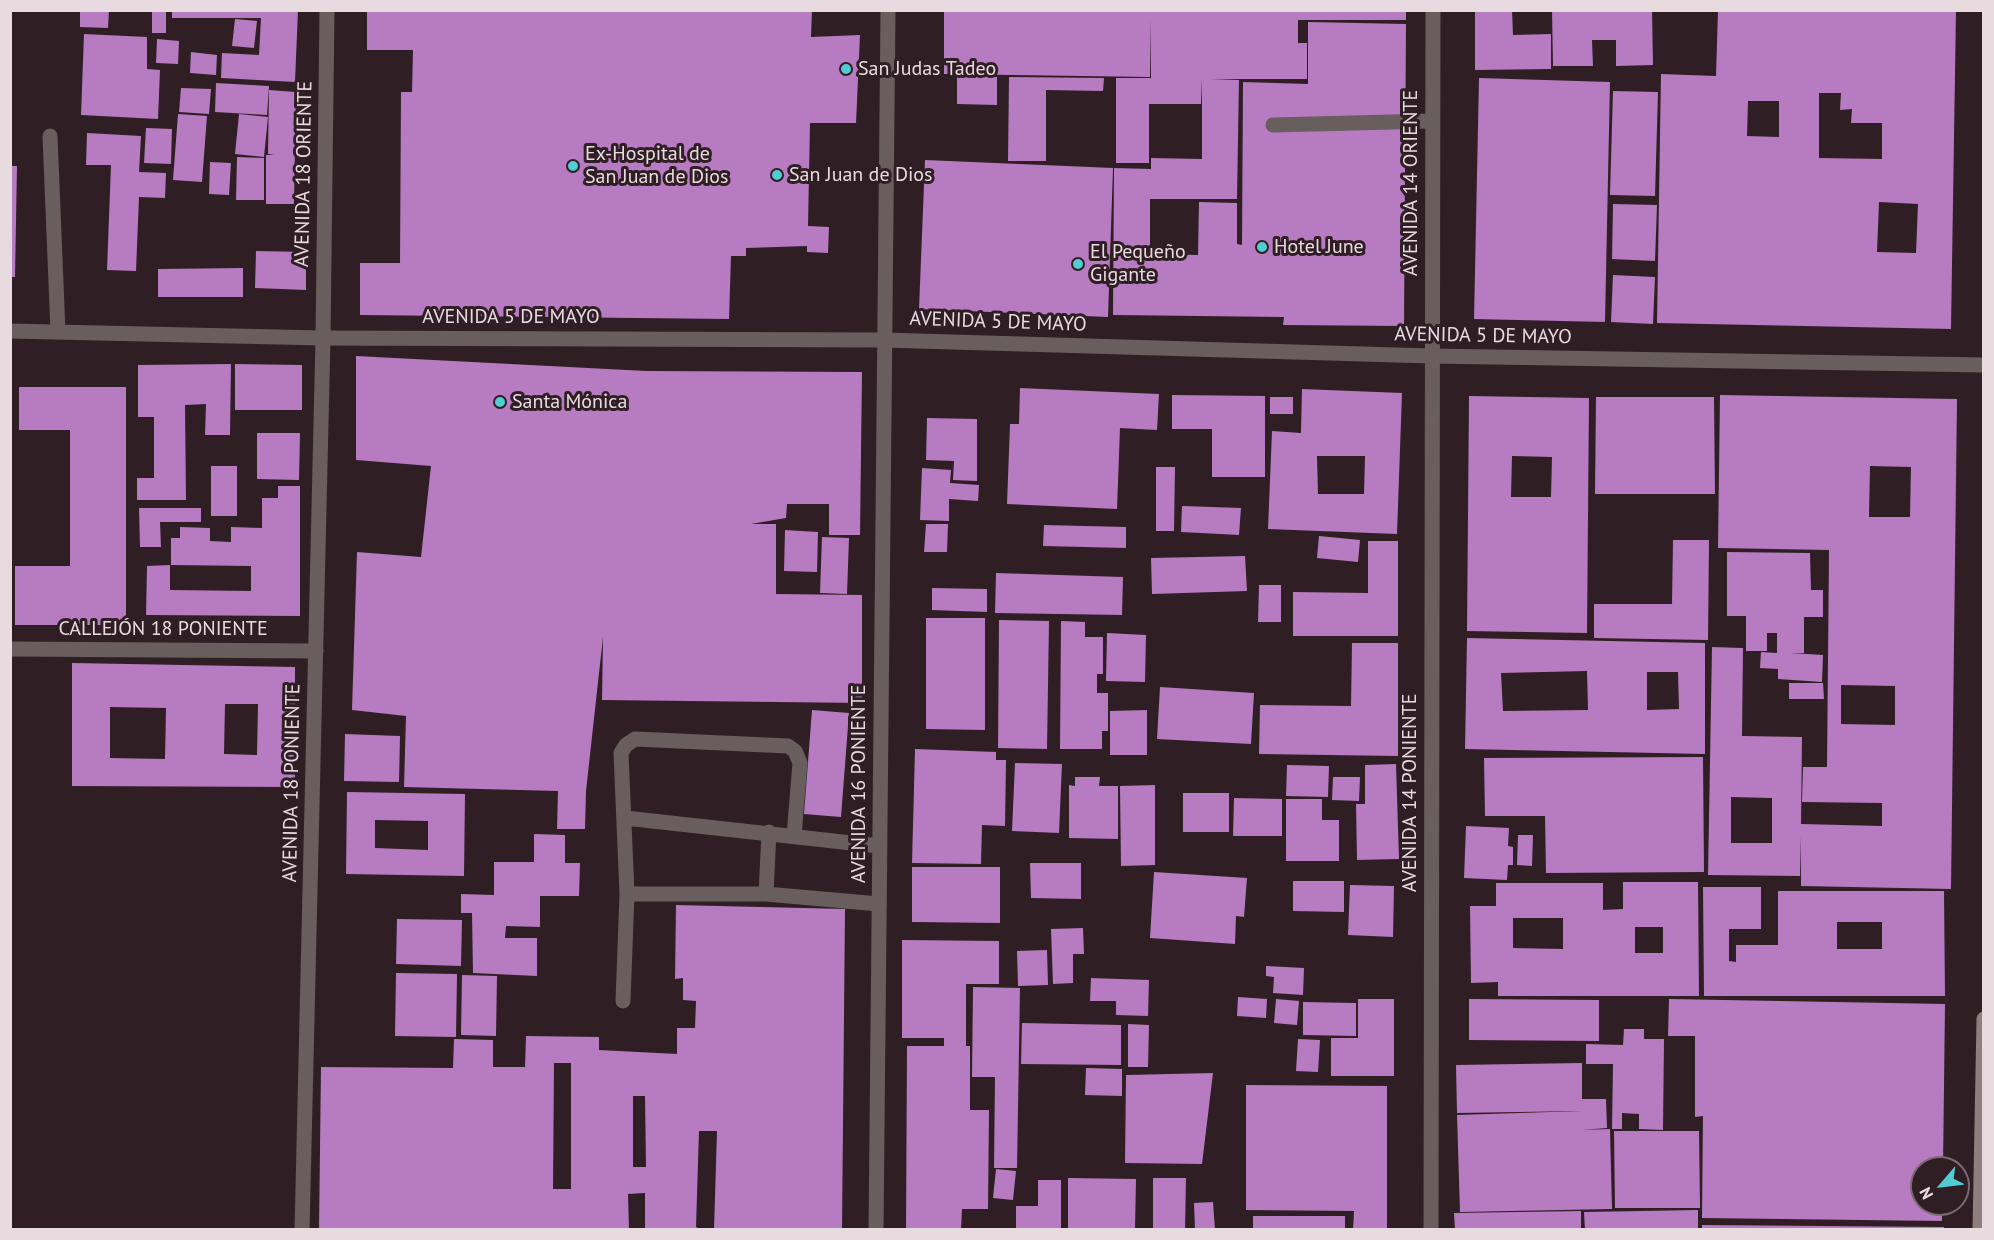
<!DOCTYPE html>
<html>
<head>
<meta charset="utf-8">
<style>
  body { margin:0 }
  #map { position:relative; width:1994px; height:1240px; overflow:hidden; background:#301e25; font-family:"PT Sans",sans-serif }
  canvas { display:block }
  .frame { position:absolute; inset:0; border:12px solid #e8dbe0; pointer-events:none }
  .north { position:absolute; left:1910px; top:1156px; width:60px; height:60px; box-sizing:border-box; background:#301e25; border:2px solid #7a6a70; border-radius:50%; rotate:242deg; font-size:16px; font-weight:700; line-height:24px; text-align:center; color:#e8dbe0 }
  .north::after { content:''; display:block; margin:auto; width:21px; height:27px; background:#51ccd1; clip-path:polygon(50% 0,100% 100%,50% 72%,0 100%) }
</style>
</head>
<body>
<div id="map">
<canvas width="1994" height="1240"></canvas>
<div class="frame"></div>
<div class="north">N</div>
</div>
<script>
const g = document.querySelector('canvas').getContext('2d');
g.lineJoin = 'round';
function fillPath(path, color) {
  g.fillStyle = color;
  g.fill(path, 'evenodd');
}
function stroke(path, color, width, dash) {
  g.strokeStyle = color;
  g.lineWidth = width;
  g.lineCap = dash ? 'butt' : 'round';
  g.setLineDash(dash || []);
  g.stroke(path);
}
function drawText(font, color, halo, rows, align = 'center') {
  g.font = font + ' "PT Sans",sans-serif';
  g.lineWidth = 6;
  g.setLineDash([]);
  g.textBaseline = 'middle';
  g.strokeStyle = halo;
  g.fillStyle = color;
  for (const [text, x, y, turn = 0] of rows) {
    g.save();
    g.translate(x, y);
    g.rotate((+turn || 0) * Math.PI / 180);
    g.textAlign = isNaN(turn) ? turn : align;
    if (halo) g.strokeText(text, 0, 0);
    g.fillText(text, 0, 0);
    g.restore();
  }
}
fillPath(new Path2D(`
  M80,10H109L108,28L80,27Z
  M152,10H166V33H152Z
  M172,10H298L295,82L221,78L222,53L259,55L261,18H172Z
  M367,10H812L811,37L860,35L856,123H810L808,226L829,227L828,253L807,252V246L746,248V256H731L729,319L360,315V263H400L401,92H412L413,50H367Z
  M944,10H1406V20H1298V43H1307V79H1211L1239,80L1237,199H1150V254L1198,255L1199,202L1237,203V244L1242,245L1243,82L1308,84V22L1406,24L1404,326L1283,325L1284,317L1113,315L1114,168L1151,169V158L1202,159V79L1201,104H1149V163H1116V78H1151V19L1150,77L944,74Z
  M1475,10H1512L1513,35L1551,34V69L1475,70Z
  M1552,10H1652L1653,65L1616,66V40H1592L1593,66H1553Z
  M1718,10H1956L1951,329L1657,323L1661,74L1716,76ZM1819,93H1841L1840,110L1852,109L1851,123H1882V159L1819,158ZM1748,101H1779V137L1747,136ZM1879,202L1918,204L1916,253L1877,252Z
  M235,19L257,21L254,48L232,46Z
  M84,34L147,37V69L160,70L158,119L81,115Z
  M157,39L179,41L178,64L156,63Z
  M191,52L217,55L216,75L190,73Z
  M957,76L997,77V105L957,104Z
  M1009,77L1104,78L1103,91L1046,90V161H1008Z
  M1479,78L1610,82L1605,322L1474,319Z
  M216,83L269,86L267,115L215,112Z
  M181,88L211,89L209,114L179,112Z
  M269,90L296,92L294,204H266V155H274L268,154Z
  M1613,91L1658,92L1655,196L1610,195Z
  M178,114L207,116L202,182L173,180Z
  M239,114L268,117L264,157L235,154Z
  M146,128L172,129L171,164L144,163Z
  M87,133L141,136L139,172L166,173L165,198L139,197L136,271L107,270L111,165H86Z
  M237,157L264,158V200H236Z
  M925,160L1113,168L1108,317L919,309Z
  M210,162L231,163L229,195L209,194Z
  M10,166H17L15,277H10Z
  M1613,204L1657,205L1655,261L1612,259Z
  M256,251L306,252V290L255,288Z
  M243,268V297H158V269Z
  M1613,275L1655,277L1653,324L1611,322Z
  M356,356L646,371L862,372L860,535H829V504H787L786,518L751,524H776V594L862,595V703L602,700L603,637L586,791L585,829H557L558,791L404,787L406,716L352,710L357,552L421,557L431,466L356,460Z
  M231,364L230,435H205L206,404L185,405L186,500H137V478H154V417H138V365Z
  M235,364L302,365V410H235Z
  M19,387H126V625H15V566H70V430H19Z
  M1020,388L1159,394L1157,430L1120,428L1117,509L1007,504L1010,424H1019Z
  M1302,389L1402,393L1397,534L1268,529L1272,431L1301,433ZM1317,456H1365L1364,494H1318Z
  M1172,395L1265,396V477H1212V429H1172Z
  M1720,395L1957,399L1951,889L1801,886V836L1800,876L1708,875L1712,647L1743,648L1742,736L1802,737L1801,824L1882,826V803L1802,802L1803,767H1827L1829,550L1718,548ZM1870,466L1911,467L1910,517H1869ZM1841,685L1895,686V725L1841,724ZM1731,797L1772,798V843H1731Z
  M1469,396L1589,398L1587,633L1467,631ZM1512,456L1552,457L1551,497H1511Z
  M1270,397H1293V414H1270Z
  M1596,397H1714L1715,494H1595Z
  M927,418L977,419V481L953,480L954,461L926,460Z
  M257,433H300L299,480L257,479Z
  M211,466H237V516H211Z
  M1156,467H1175L1174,531H1156Z
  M922,468L951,470L950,483L979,485L978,501L949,499V521L920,520Z
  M278,486H300V616L146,615L147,566L170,565V590L251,591V566L171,565V538H180V527L210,528V541L231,542V527L262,528V498H278Z
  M1182,506L1241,508L1239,535L1181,532Z
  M139,508H201V522H160L161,547H140Z
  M926,524H948L947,552H924Z
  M1044,525L1126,527V548L1043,546Z
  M785,530L818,532L817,572L784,571Z
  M1319,536L1360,540L1358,562L1317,558Z
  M822,537L849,538L847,594L820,593Z
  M1673,540H1709L1708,640L1594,638V604H1672Z
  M1368,541H1398V636H1293V592L1368,593Z
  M1727,552L1810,553L1811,590H1823V617H1804V653H1791L1823,655L1822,682L1778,679V669L1760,668L1761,652L1777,653V633H1767V651H1746V616H1727Z
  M1245,556L1247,591L1152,594L1151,558Z
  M996,573L1123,577L1122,615L995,613Z
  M1259,585H1281V622H1258Z
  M932,588L987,589V612L932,610Z
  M926,618H985V730L926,729Z
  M999,620L1049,621L1047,749L998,748Z
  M1061,621L1085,622V637H1103V674H1097V693H1108V731H1102V749H1060Z
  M1107,633L1146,635L1145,682L1106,681Z
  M1467,638L1705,643V754L1465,749ZM1587,671L1588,710L1503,711L1501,673ZM1647,672H1678L1679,709L1647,710Z
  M1352,643H1398V756L1259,754L1260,705L1351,706Z
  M72,663L295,667V787L72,786ZM225,704H258L257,755L224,754ZM110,707L166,708L165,759L110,758Z
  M1789,683H1823L1824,699H1789Z
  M1160,687L1254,693L1251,744L1157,739Z
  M812,710L849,713L841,817L804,814Z
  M1147,710V755H1110V711Z
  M345,734L400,736L399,782L344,781Z
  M915,749L996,752V760H1006L1005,826L982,825L981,864L912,863Z
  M1703,757L1704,872L1546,873L1545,816H1485L1484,758Z
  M1015,763L1062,764L1059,833L1012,831Z
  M1396,764L1399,859L1357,860L1356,804H1365V765Z
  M1287,765L1329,766L1328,797L1286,796Z
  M1075,777H1100L1099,786H1118V839L1069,838V785L1075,786Z
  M1333,777H1360L1359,801L1332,800Z
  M1155,785V865L1121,866L1120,786Z
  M347,792L465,794L464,876L346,874ZM375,820L428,821V850L375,848Z
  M1183,793H1229V832H1183Z
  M1234,798L1282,799V836H1233Z
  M1286,799H1322V820H1339V861H1286Z
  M1466,826L1509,828L1508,846L1513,847V865H1508L1507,880L1464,878Z
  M534,834L565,835V863H580L579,896H540V927L506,926L505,938H537V976L473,973L472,913H461V894L494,895V862H534Z
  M1518,835H1533L1532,866L1517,865Z
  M1030,863H1081V899L1031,898Z
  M912,867H1000V923L912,922Z
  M1154,872L1247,878L1244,917L1236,916L1235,944L1150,938Z
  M1293,881H1344V912L1293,911Z
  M1623,882H1698L1699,996H1498V982L1471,983L1470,906H1496V883H1603V910L1623,909ZM1513,918H1563V949L1513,948ZM1635,927H1663V953H1635Z
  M1350,885L1394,886L1393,937L1348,935Z
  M1703,887H1761V929H1729V961L1736,962V945H1778V891H1944L1945,996H1704ZM1837,922H1882V949H1837Z
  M676,905L845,909L842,1230H714L717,1131H699L696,1227L702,1230H645V1193L628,1194L629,1230H319L321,1067L453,1068L454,1039L493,1040V1067H525L526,1036L599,1037V1050L677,1054V1028H695L696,1001L683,1000V978L675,979ZM554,1063H571V1189H553ZM633,1096H645L646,1167H633Z
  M397,919L462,920L461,966L396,964Z
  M1083,928L1084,954H1073V983L1053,984L1051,929Z
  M902,940L999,941V984H966V1046H970V1110H989L988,1209H962L961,1230H906L907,1046H944V1038H902Z
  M1047,950L1048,985L1018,986L1017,951Z
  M1266,966L1304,968L1303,995L1273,993L1274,977L1266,976Z
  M396,973L457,974L456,1037L395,1036Z
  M462,975L497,976L496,1036L461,1035Z
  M1091,978L1149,980L1148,1016L1116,1015V1001H1090Z
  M973,987L1020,988L1017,1168H994L995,1077H972Z
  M1238,997L1267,999L1266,1018L1237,1016Z
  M1276,999L1299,1001L1297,1025L1274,1023Z
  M1358,999H1394V1076H1331V1038H1358Z
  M1469,999L1599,1000V1041L1469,1040Z
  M1669,999L1945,1004L1943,1168H1922V1204H1942V1221L1702,1218L1703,1116L1695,1117V1036H1668Z
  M1303,1002L1356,1003V1036L1303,1035Z
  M1022,1023L1121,1025V1065L1021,1064Z
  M1128,1024L1149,1025L1148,1067H1128Z
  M1624,1029H1644V1039H1664L1663,1130L1639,1129V1114L1622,1113V1129H1612L1613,1064H1586V1044L1623,1045Z
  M1298,1039L1320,1040L1318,1072L1296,1071Z
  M1582,1063V1099H1606L1607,1128L1582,1130L1610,1129L1612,1209L1460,1212L1457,1115L1582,1111L1457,1113L1456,1065Z
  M1086,1068L1122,1069V1096L1085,1095Z
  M1213,1073L1202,1164L1125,1163L1126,1075Z
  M1246,1085L1387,1086V1230H1353L1354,1211L1246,1210Z
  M1614,1131H1699L1700,1208H1615Z
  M996,1169L1016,1171L1013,1200L993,1198Z
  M1068,1178L1136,1179L1135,1230H1068Z
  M1153,1178H1186L1185,1230H1153Z
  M1038,1180H1061V1230H1016V1206H1038Z
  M1213,1202L1215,1230H1195L1194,1203Z
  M1698,1210V1230H1585L1584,1212Z
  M1581,1211V1230H1455L1454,1213Z
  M1253,1216H1345V1230H1253Z
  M1702,1225L1944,1227V1230H1702Z`), '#b67bc0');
stroke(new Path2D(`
  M1273,125L1432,121
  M50,136L58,332
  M625,818L879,846
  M627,894H766L879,904
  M766,894L769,832
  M623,1001L627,894L621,753L626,745L635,739L788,746L795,751L800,763L794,836`), '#685e5d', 15);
stroke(new Path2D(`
  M1431,356L1984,365`), '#685e5d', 15);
stroke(new Path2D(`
  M10,331L323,338L884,340L1431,356
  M10,649L316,651
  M876,1230L888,10
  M1431,1230L1433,10`), '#685e5d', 15);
stroke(new Path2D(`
  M302,1230L323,338L327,10`), '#685e5d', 15);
stroke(new Path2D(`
  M1980,1230L1984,1019`), '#8f7e7d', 15);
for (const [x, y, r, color] of [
  [846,69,6,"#51ccd1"],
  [573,166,6,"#51ccd1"],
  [777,175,6,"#51ccd1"],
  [1262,247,6,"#51ccd1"],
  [1078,264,6,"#51ccd1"],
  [500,402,6,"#51ccd1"]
]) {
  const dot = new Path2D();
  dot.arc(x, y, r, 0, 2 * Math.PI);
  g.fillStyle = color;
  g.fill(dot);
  stroke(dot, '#301e25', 2);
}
drawText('20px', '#e8dbe0', '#301e25', [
  ["San Judas Tadeo",858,69],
  ["Ex-Hospital de",585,154],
  ["San Juan de Dios",585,177],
  ["San Juan de Dios",789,175],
  ["Hotel June",1274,247],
  ["El Pequeño",1090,252],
  ["Gigante",1090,275],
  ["Santa Mónica",512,402]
], 'left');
drawText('20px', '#e8dbe0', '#301e25', [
  ["AVENIDA 18 ORIENTE",304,174,-89],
  ["AVENIDA 14 ORIENTE",1411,183,-90],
  ["AVENIDA 5 DE MAYO",511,317],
  ["AVENIDA 5 DE MAYO",998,322,2],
  ["AVENIDA 5 DE MAYO",1483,336,1],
  ["CALLEJÓN 18 PONIENTE",163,629],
  ["AVENIDA 18 PONIENTE",292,783,-89],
  ["AVENIDA 16 PONIENTE",859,784,-90],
  ["AVENIDA 14 PONIENTE",1410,793,-90]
]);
</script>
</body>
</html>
